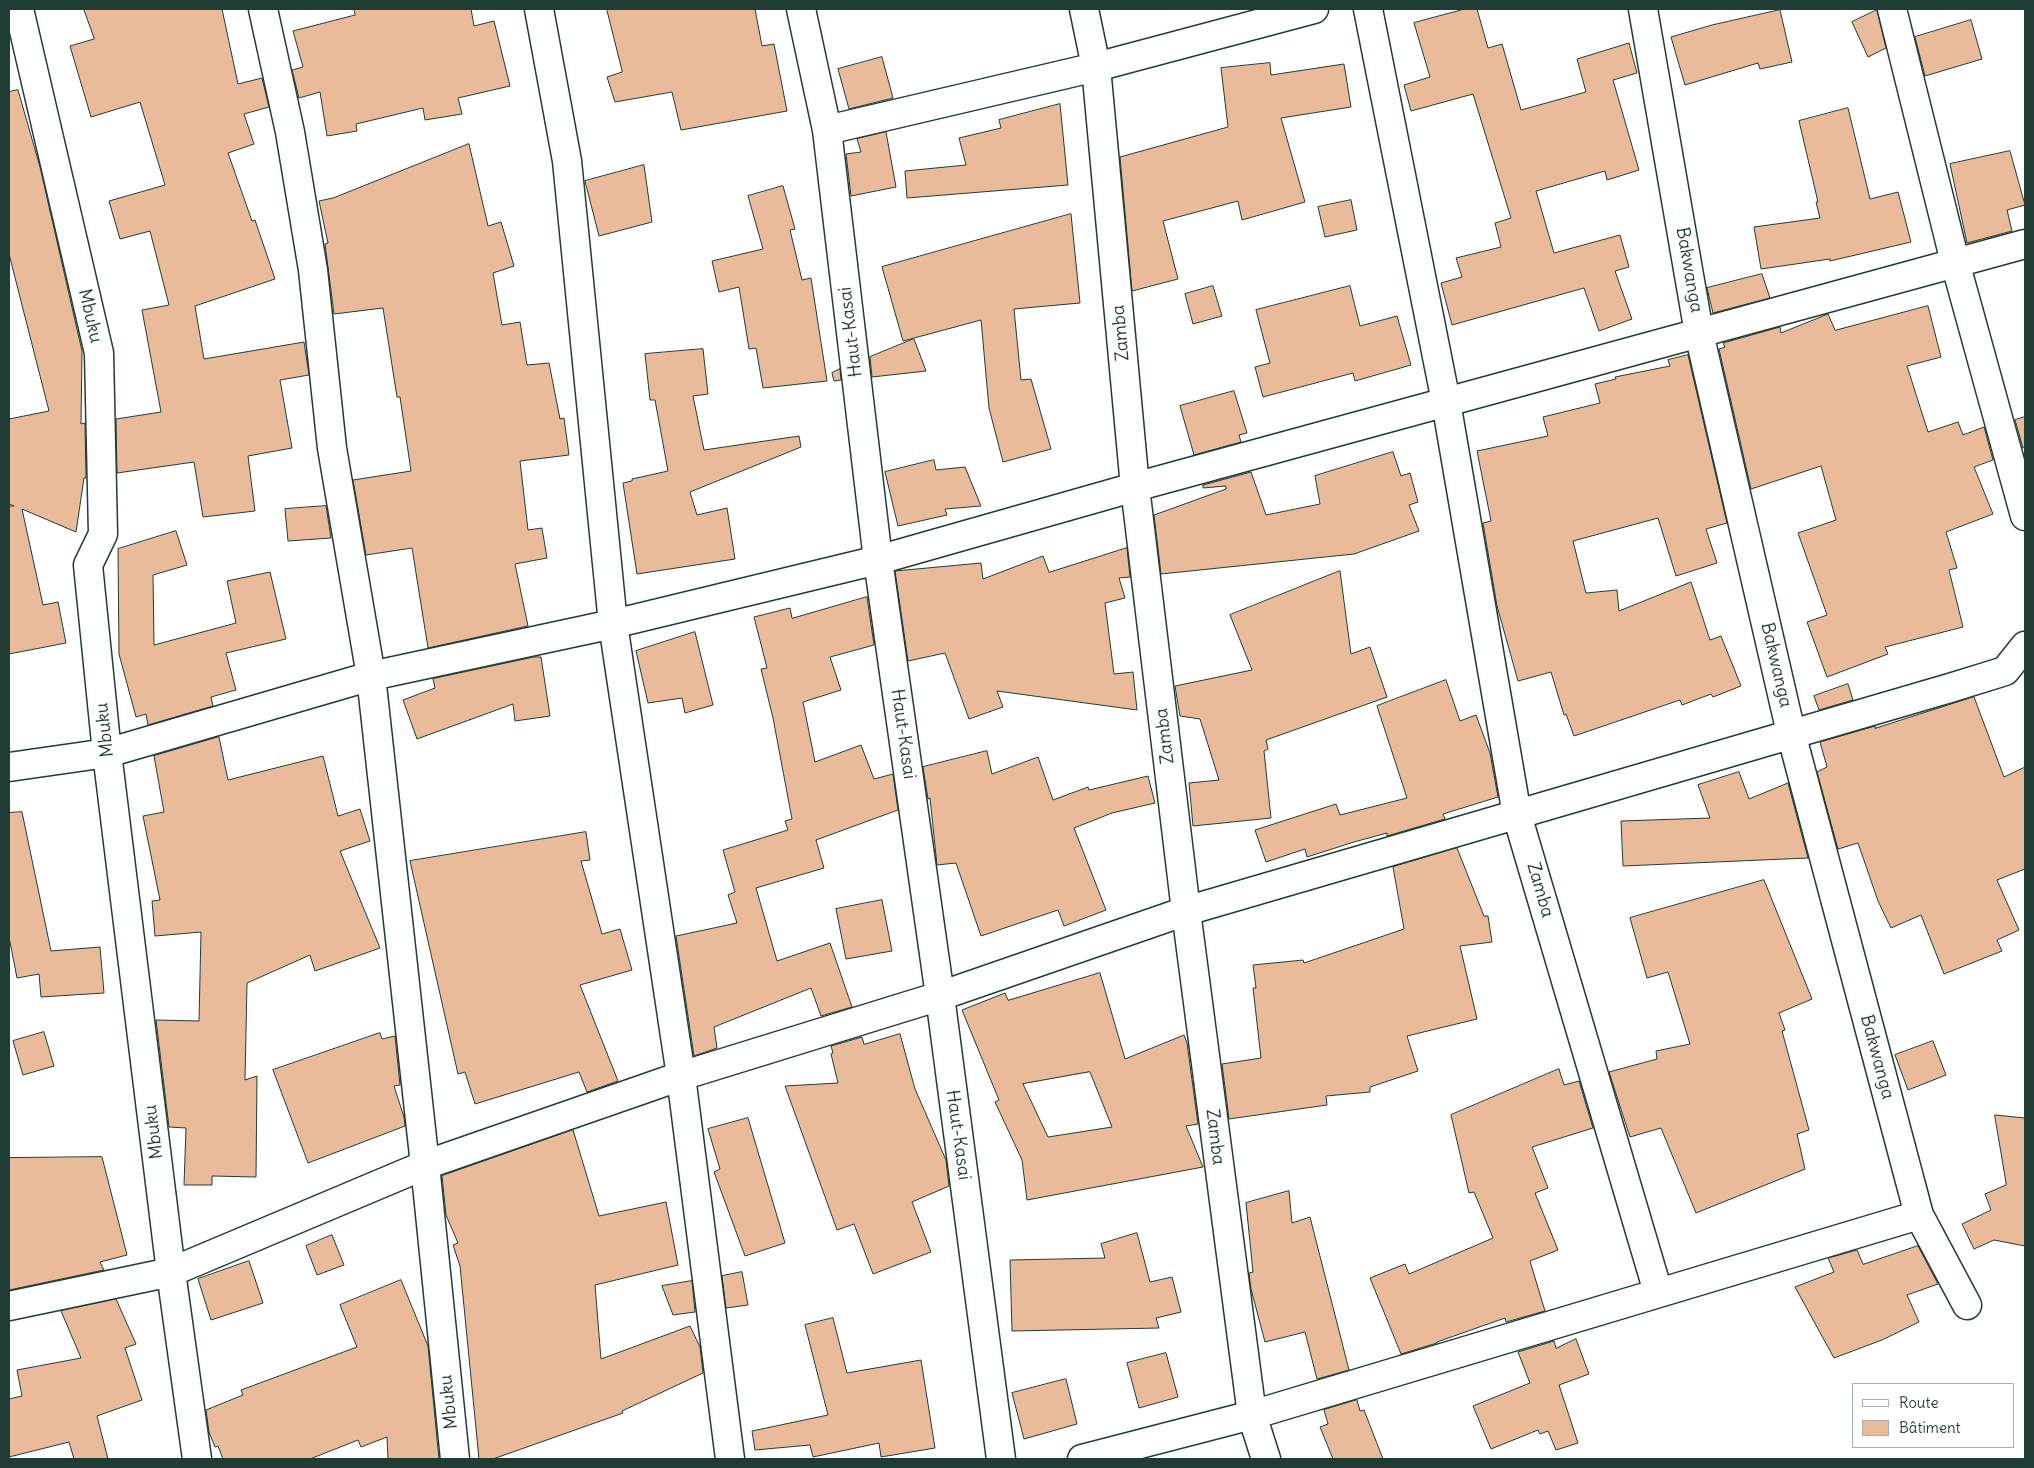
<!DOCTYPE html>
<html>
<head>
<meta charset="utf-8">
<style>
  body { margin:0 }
  #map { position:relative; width:2034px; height:1468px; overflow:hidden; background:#fff; font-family:Delius,sans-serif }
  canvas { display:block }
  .frame { position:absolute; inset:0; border:10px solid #1f3d34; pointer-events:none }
  .legend { position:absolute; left:1852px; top:1383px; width:162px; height:65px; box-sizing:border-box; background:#fff; border:1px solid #a5b1ae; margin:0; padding:6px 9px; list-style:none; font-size:15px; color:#1f3d34 }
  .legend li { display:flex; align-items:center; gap:10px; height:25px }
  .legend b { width:25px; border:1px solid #a5b1ae }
</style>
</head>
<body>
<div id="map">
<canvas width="2034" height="1468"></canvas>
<div class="frame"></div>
<ul class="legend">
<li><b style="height:6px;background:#fff"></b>Route</li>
<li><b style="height:14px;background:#eabb9a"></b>Bâtiment</li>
</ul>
</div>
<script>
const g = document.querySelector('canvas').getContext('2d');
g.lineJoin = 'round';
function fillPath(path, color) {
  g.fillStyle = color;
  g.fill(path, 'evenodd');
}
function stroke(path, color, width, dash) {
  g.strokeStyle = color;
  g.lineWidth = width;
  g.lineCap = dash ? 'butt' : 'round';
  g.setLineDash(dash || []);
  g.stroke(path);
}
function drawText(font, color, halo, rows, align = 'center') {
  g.font = font + ' Delius,sans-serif';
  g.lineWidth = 5;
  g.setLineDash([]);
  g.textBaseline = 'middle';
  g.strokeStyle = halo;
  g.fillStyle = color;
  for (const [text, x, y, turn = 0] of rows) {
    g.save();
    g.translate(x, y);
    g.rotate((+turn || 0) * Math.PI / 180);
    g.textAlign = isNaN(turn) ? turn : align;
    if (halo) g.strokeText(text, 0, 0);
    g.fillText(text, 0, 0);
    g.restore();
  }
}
const building = new Path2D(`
  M84,9H222L238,84L262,78L269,107L244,114L254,144L228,153L252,221L255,220L275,279L195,306L204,359L304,342L309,375L280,380L292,448L248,456L255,511L203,517L194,462L117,473L116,419L161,412L142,310L169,305L150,231L120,239L109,201L165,185L140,102L91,117L70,46L94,39Z
  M354,9H471L474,26L494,21L510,86L458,98L462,114L425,120L423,108L356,124L357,131L327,136L320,92L299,98L292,70L303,67L293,31L355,15Z
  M607,9H755L762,46L774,44L787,111L681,130L672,92L615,102L607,77L622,72Z
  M1465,9H1477L1488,48L1502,44L1521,110L1586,92L1577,59L1629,43L1637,73L1613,80L1639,170L1607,180L1605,171L1536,191L1554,253L1620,235L1629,267L1615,271L1632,319L1599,331L1584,288L1452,325L1441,283L1462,277L1456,258L1501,247L1495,223L1511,218L1473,94L1411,111L1404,85L1430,77L1414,23Z
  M1780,10L1792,62L1760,69L1758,63L1685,85L1671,37L1712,25Z
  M1877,10L1886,48L1868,57L1852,22Z
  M1971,20L1982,59L1925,76L1915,37Z
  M882,57L893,98L849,109L838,69Z
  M1270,63L1271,75L1344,64L1351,107L1281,118L1305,202L1242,220L1238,201L1163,221L1178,279L1132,291L1120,157L1228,127L1221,68Z
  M18,90L40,167L82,351L81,424L85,423L86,478H84L76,532L22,509L43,605L58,602L66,643L9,654V506H14L9,504V419L49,411L9,254V92Z
  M1060,104L1068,185L907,198L905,171L966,165L959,138L1001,128L999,120Z
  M1848,108L1870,199L1898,192L1911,242L1830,261V259L1761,269L1754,227L1820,218L1816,202H1818L1799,121Z
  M886,132L896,187L851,196L846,154L861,152L857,139Z
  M469,144L488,226L501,222L514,266L493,273L502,325L520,322L527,365L549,363L560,419L564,418L569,455L520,461L528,530L542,528L547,558L515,564L528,626L428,648L412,548L366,555L353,480L411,471L400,397H397L383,308L334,314L325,244L328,243L319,201L333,198Z
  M2010,151L2025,205L2007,210L2012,231L1967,243L1950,164Z
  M644,165L652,222L599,236L585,181Z
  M783,186L795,229L790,230L802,280L811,278L827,381L763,388L756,348L749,349L739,287L719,292L712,261L763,249L748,196Z
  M1351,200L1357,230L1325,237L1318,207Z
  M1071,214L1080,303L1014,309L1021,380L1031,379L1051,449L1003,462L989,408L981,320L903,341L882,267Z
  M1762,274L1770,298L1713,313L1707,288Z
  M1213,286L1222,316L1193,324L1185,294Z
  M1350,286L1360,326L1397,316L1411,365L1355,381L1353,373L1263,397L1255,367L1270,363L1256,310Z
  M1928,306L1941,357L1907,366L1928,432L1958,422L1963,435L1984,427L1993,460L1974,467L1993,514L1946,532L1957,568L1949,570L1963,627L1885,647L1888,654L1827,677L1807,622L1827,615L1798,533L1836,520L1821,466L1751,489L1719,349L1725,347L1723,343L1780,327L1781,333L1828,314L1835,330Z
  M914,339L926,371L872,377L870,357Z
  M703,349L708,394L693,396L704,450L799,436L801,447L690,492L697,515L727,508L735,559L637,574L623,483L632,481V479L668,471L655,400H650L645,354Z
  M1688,355L1727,523L1706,529L1717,563L1676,576L1658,518L1573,541L1586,593L1617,590L1619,611L1691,582L1710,640L1721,636L1741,686L1713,697L1711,694L1682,705L1680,700L1574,736L1566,714L1564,715L1551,672L1518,681L1497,606L1483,523L1491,521L1477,451L1548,436L1543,417L1600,403L1595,384L1616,379L1615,377L1670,366L1668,360Z
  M840,369L841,380L834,381L832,373Z
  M1234,391L1247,433L1239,435L1241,442L1194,455L1180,406Z
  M2025,417V447L2023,448L2015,420Z
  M1393,452L1401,476L1410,473L1418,502L1409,505L1419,531L1354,554L1161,574L1154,515L1226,489V486L1203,488V485L1251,472L1266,515L1320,504L1315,476Z
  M934,460L936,470L965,467L981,506L945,509L947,515L898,526L885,472Z
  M326,506L331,538L288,541L285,509Z
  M176,531L187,565L153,575L154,645L236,623L227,581L270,572L286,639L226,653L236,690L211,697L213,706L148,725L146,714L136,717L119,654L118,549Z
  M1127,548L1130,577L1119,578L1125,598L1105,603L1114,674L1133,672L1137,710L997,691L1003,707L969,719L945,653L908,661L895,571L981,563L983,579L1043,556L1049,572Z
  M1340,571L1351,654L1370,647L1387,697L1266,740L1268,749L1264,751L1271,818L1193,826L1189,783L1219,780L1200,719L1180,716L1175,686L1252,670L1230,615Z
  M867,597L874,645L830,657L841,690L803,702L815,762L861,745L874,779L893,774L898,810L816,840L824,868L756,888L777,961L830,943L852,1007L821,1016L811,988L714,1027L717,1048L694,1056L676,936L737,923L728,895L735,892L723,850L788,830L785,821L792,819L773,718L761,669L767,668L754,617L790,608L792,618Z
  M695,632L713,705L685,713L682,698L648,703L636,651Z
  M534,657H541L550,716L515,721L513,704L417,739L403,700L435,688L433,679Z
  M1446,680L1460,721L1476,715L1490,753L1498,797L1443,814L1445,819L1387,836V833L1354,842L1307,857L1305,849L1266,862L1255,830L1336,804L1340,815L1407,798L1377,706Z
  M1848,684L1853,700L1819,710L1814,696Z
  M1974,697L2004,777L2025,767V869L1997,880L2019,930L1997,940L2002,951L1944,974L1921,915L1891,928L1878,901L1858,843L1838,849L1817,772L1827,767L1820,742L1875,726V728Z
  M219,737L228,780L323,756L338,816L360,809L370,841L340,851L380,948L315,971L310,955L247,983L245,1080L257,1076L256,1177L212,1176V1185H184L186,1128L169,1127L156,1020L199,1021L201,932L155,936L152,901L160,900L143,816L164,812L154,756Z
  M987,751L992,774L1038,757L1053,800L1088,787L1089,790L1148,776L1155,803L1112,813L1074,828L1106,910L1064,926L1058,910L981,936L956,863L937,865L930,798L928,799L923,767Z
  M1739,772L1749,799L1788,783L1808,858L1623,866L1621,821L1710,818L1698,785Z
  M22,812L51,951L100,947L104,993L41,997L39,974L17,978L9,937V813Z
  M586,832L590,860L581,861L602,934L620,929L632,970L580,985L618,1081L587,1092L579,1072L475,1104L465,1072L458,1074L410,861Z
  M1457,848L1484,916H1488L1492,942L1460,946L1477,1019L1407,1036L1418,1071L1370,1087V1092L1326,1096L1327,1105L1229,1119L1222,1064L1261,1058L1253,988H1256L1253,965L1303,960L1304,963L1404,929L1393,867Z
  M1764,880L1812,999L1779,1013L1785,1030L1782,1031L1809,1130L1797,1134L1805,1169L1696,1213L1661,1128L1630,1137L1609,1072L1657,1059L1656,1051L1690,1044L1668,972L1647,978L1630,918Z
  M882,900L892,951L846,959L836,909Z
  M1100,973L1125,1059L1184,1035L1187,1043L1198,1124L1186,1126L1203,1167L1027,1200L1022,1160L995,1102L999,1100L962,1010L1005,993L1008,1000ZM1090,1072L1112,1127L1048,1137L1023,1084Z
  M44,1032L54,1066L23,1075L13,1041Z
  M380,1033L382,1039L395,1036L400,1085L394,1086L404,1117L405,1126L308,1163L273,1070Z
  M900,1034L915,1089L946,1160L949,1186L912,1202L931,1252L873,1274L854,1224L837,1230L785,1086L838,1083L831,1054L833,1053L831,1046L862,1037L864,1044Z
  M1933,1041L1946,1075L1908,1090L1895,1055Z
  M1559,1069L1564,1085L1579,1081L1593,1128L1532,1147L1548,1188L1535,1193L1558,1250L1530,1261L1545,1311L1506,1322L1505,1318L1437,1342V1343L1401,1354L1370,1278L1405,1264L1409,1274L1493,1238L1474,1192L1469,1193L1451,1115Z
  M1995,1115L2025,1118V1246L1994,1240L1974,1249L1962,1224L1991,1210L1985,1194L2006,1185Z
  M748,1118L785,1243L745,1256L714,1172L720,1169L708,1129Z
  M573,1130L599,1216L666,1202L678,1265L595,1285L601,1359L690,1326L700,1347L703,1373L622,1411L623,1413L493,1459H479L460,1266L453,1245L458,1243L446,1215L442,1176Z
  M102,1157L127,1255L100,1262L104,1270L9,1290V1158Z
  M1289,1191L1292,1223L1310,1217L1349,1370L1317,1379L1305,1332L1265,1342L1251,1289L1249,1273L1253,1272L1246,1203Z
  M1137,1233L1150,1282L1172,1277L1181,1312L1156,1318L1159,1328L1012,1331L1010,1260L1105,1258L1101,1244Z
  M332,1235L344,1265L317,1275L306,1246Z
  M1918,1246L1938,1284L1907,1295L1919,1322L1882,1340L1834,1358L1795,1287L1834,1272L1828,1258L1857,1250L1863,1264Z
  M249,1261L263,1303L211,1320L198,1279Z
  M742,1272L748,1305L726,1308L722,1276Z
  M401,1280L428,1346L439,1459H388L387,1437L361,1447L358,1440L310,1459H223L218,1446L215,1447L209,1432L206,1410L243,1395L241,1390L357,1347L340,1305Z
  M692,1281L695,1312L673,1315L662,1286Z
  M116,1299L136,1344L125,1348L142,1400L97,1416L108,1459H74L69,1442L9,1457V1399L22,1396L17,1370L81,1358L61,1311Z
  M833,1318L847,1373L921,1360L935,1448L881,1457L879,1443L813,1457L810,1445L755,1450L752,1431L828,1415L805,1325Z
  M1576,1339L1589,1374L1559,1385L1578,1443L1556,1450L1548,1431L1540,1434L1538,1430L1491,1449L1473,1406L1530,1383L1518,1352L1554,1341L1556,1348Z
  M1166,1353L1178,1397L1139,1408L1127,1363Z
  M1066,1379L1077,1424L1024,1439L1012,1393Z
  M1357,1400L1360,1411L1364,1410L1383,1459H1333L1320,1427L1328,1424L1324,1410Z`);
fillPath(building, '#eabb9a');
stroke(building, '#1f3d34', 1);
const minor = new Path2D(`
  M19,9L99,353L103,534L88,565L107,753L171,1272L197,1459
  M263,9L290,132L313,270L332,448L371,676L425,1165L455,1459
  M539,9L567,161L613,624L681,1076L730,1459
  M801,9L827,130L878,560L940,996L1001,1459
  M1084,9L1096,67L1135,487L1186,911L1252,1415L1266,1459
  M1368,9L1446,402L1517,815L1658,1292
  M1643,9L1699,333L1791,733L1919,1215L1967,1305
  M1892,9L1955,262L2025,516
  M827,130L1096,67L1314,9
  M9,767L107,753L371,676L613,624L878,560L1135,487L2025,244
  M9,1306L171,1272L425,1165L681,1076L940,996L1186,911L1950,688L2005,671L2025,646
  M1082,1459L1252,1415L1919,1215`);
stroke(minor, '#1f3d34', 31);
stroke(minor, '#fff', 28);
drawText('18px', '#1f3d34', '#fff', [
  ["Bakwanga",1689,270,80],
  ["Mbuku",90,316,77],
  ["Haut-Kasai",851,332,-97],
  ["Zamba",1121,333,-95],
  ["Bakwanga",1776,665,77],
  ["Mbuku",105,730,-96],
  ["Haut-Kasai",903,734,82],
  ["Zamba",1165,736,-97],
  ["Zamba",1540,890,74],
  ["Bakwanga",1877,1057,75],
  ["Mbuku",154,1132,-97],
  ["Haut-Kasai",958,1135,82],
  ["Zamba",1215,1137,83],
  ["Mbuku",449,1402,-96]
]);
</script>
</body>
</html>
